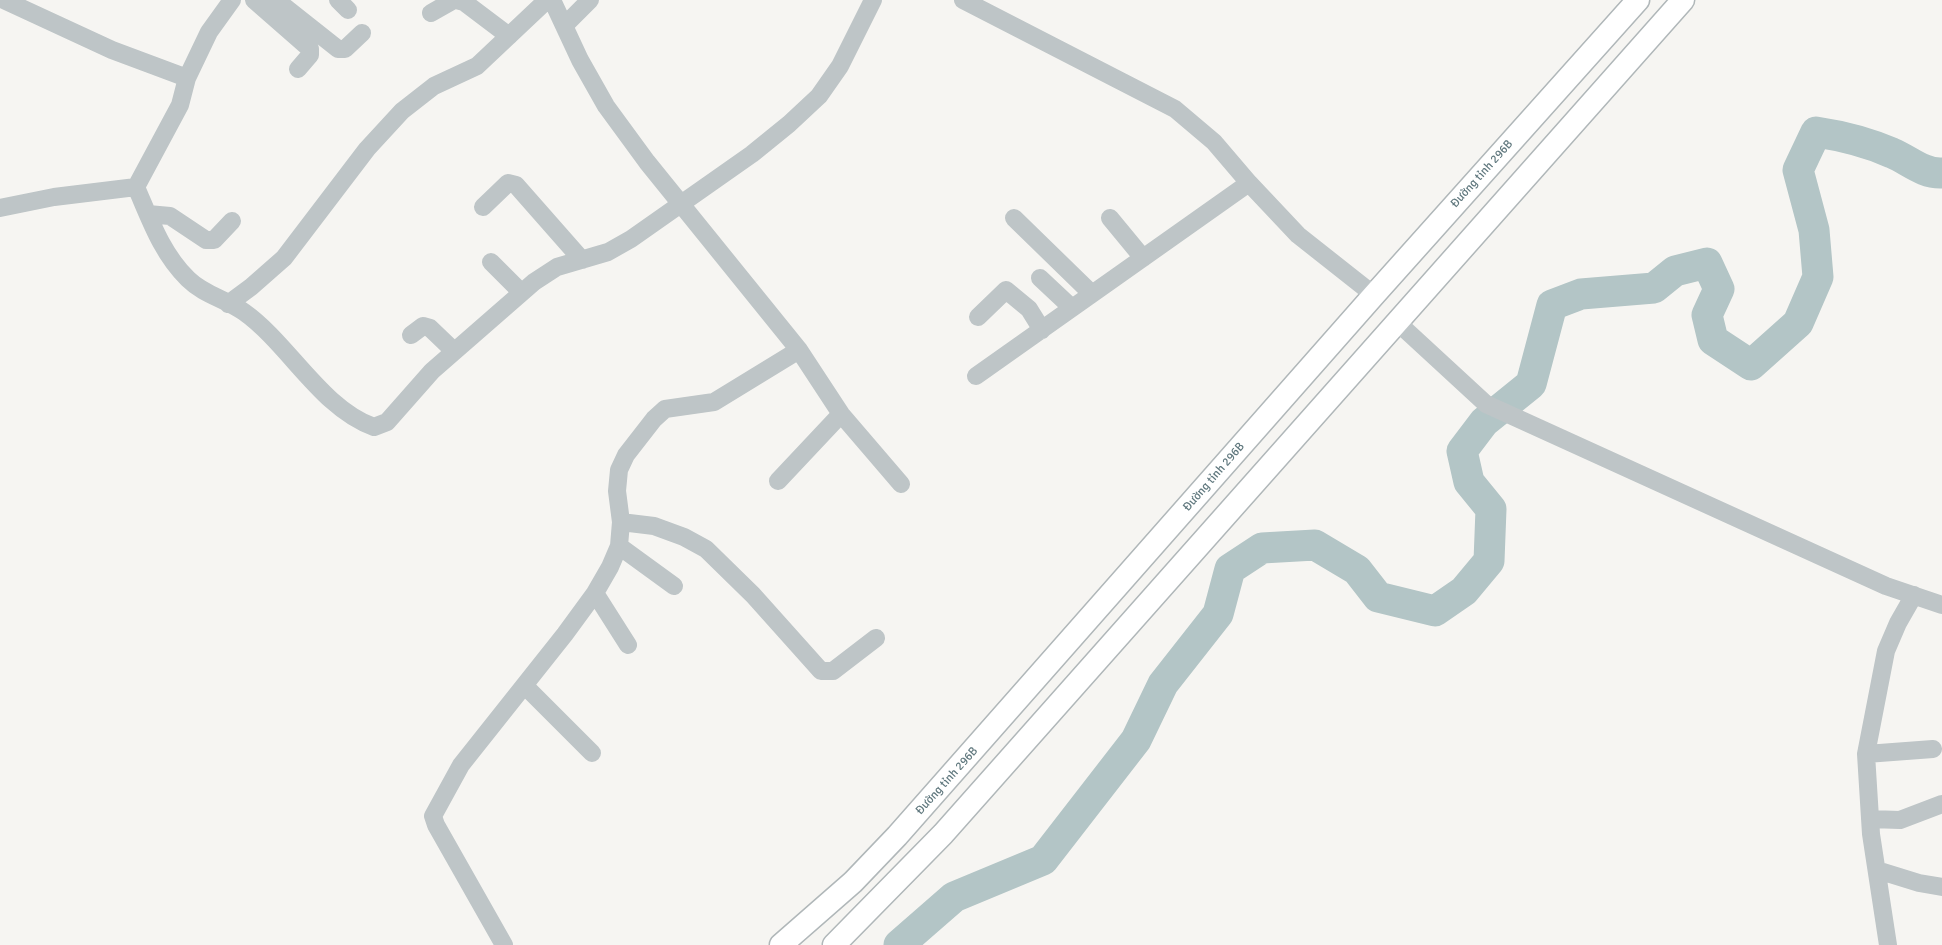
<!DOCTYPE html>
<html>
<head>
<meta charset="utf-8">
<style>
  body { margin:0 }
  canvas { display:block; background:#f6f5f2 }
</style>
</head>
<body>
<canvas width="1942" height="945"></canvas>
<script>
const g = document.querySelector('canvas').getContext('2d');
g.lineJoin = 'round';
function stroke(path, color, width, dash) {
  g.strokeStyle = color;
  g.lineWidth = width;
  g.lineCap = dash ? 'butt' : 'round';
  g.setLineDash(dash || []);
  g.stroke(path);
}
function drawText(font, color, halo, rows, align = 'center') {
  g.font = font + ' Signika,sans-serif';
  g.lineWidth = 5;
  g.setLineDash([]);
  g.textBaseline = 'middle';
  g.strokeStyle = halo;
  g.fillStyle = color;
  for (const [text, x, y, turn = 0] of rows) {
    g.save();
    g.translate(x, y);
    g.rotate((+turn || 0) * Math.PI / 180);
    g.textAlign = isNaN(turn) ? turn : align;
    if (halo) g.strokeText(text, 0, 0);
    g.fillText(text, 0, 0);
    g.restore();
  }
}
stroke(new Path2D(`
  M899,945L954,897L1043,860L1136,740L1163,684L1218,614L1230,569L1262,548L1315,545L1357,570L1378,597L1435,611L1464,591L1489,561L1491,509L1469,482L1462,451L1484,422L1531,384L1552,305L1581,294L1654,288L1675,271L1707,263L1719,289L1707,315L1713,340L1751,365L1798,323L1818,277L1814,230L1798,170L1816,132C1843,136 1867,142 1892,153C1909,160 1923,174 1942,173`), '#b3c5c6', 31);
const major = new Path2D(`
  M781,945L853,882L897,836L1374,295L1638,0
  M834,945L943,834L1683,0`);
stroke(major, '#b0b7b9', 25);
stroke(new Path2D(`
  M4,0L112,50L187,78
  M254,0L310,49V55L298,69
  M276,0L338,49H345L362,33
  M338,0L348,10
  M456,0L464,2L509,36
  M552,0L580,60L606,106L647,162L799,350L841,414L901,484
  M963,0L1175,109L1214,142L1249,183L976,376
  M431,13L454,0
  M564,26L590,0
  M1249,183L1298,235L1374,295
  M136,187C150,219 162,254 188,279C204,295 226,299 244,312C289,344 321,408 374,427L387,422L432,371L534,282L557,267L608,252L631,239L752,154L789,124L819,96L840,66L873,0
  M483,207L508,183L516,185L582,260
  M0,208L54,197L136,187L180,105L187,78L209,32L232,0
  M148,214L170,216L206,240H214L232,221
  M1014,218L1092,294
  M1110,218L1143,258
  M491,262L521,292
  M1040,278L1072,308
  M228,304L251,287L284,258L367,149L402,111L434,86L477,66L547,0
  M978,317L1006,290L1029,309L1042,330
  M1397,322L1486,404L1886,586L1942,605
  M411,335L423,326L430,328L454,351
  M778,481L841,414
  M621,522L654,526L684,537L706,549L753,595L821,671H833L876,638
  M619,546L674,586
  M595,593L628,645
  M525,686L592,753
  M1866,754L1933,749
  M1870,819L1900,820L1942,804
  M1877,870L1919,883L1942,887
  M504,945L436,825L433,816L461,765L565,634L595,593L610,567L619,546L621,522L617,491L619,470L626,455L654,419L665,409L714,402L799,350
  M1888,945L1871,834L1866,754L1886,651L1898,623L1914,595`), '#bec5c7', 18);
stroke(major, '#fff', 22);
drawText('12px', '#60787e', '#fff', [
  ["Đường tỉnh 296B",1482,174,-48],
  ["Đường tỉnh 296B",1214,477,-49],
  ["Đường tỉnh 296B",947,781,-48]
]);
</script>
</body>
</html>
